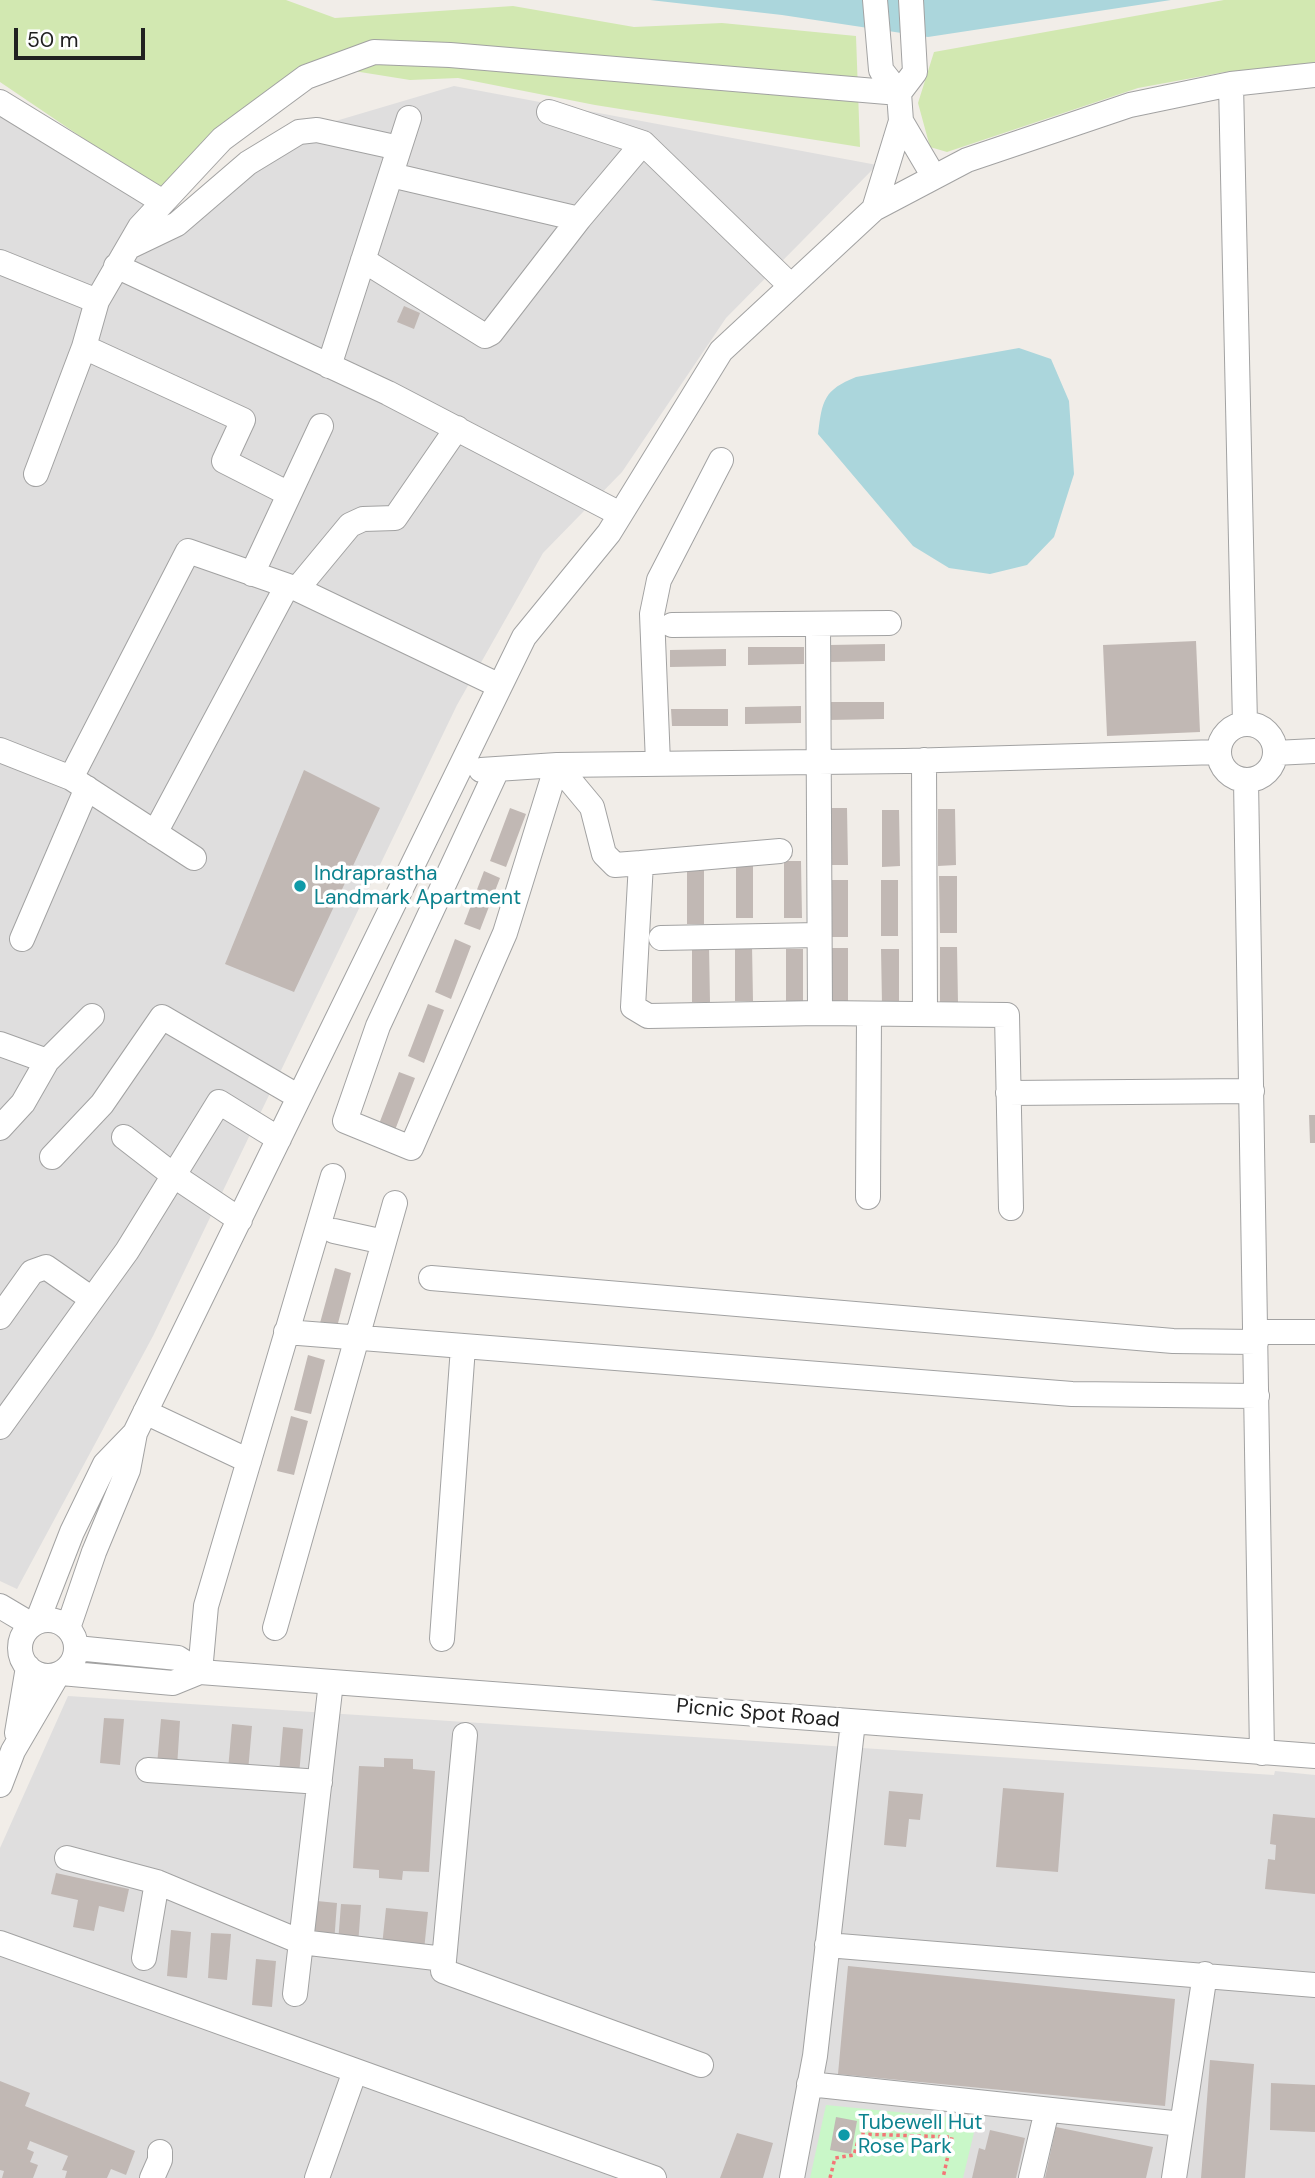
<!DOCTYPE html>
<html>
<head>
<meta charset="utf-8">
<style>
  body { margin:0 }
  #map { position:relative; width:1315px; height:2178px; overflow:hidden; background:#f1ede8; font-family:"DM Sans",sans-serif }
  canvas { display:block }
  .scale { position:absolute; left:14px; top:28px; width:131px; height:32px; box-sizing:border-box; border:4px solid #212121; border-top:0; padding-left:9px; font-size:21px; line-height:24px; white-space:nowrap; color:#212121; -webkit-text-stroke:5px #fff; paint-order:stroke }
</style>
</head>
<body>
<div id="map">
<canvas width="1315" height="2178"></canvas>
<div class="scale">50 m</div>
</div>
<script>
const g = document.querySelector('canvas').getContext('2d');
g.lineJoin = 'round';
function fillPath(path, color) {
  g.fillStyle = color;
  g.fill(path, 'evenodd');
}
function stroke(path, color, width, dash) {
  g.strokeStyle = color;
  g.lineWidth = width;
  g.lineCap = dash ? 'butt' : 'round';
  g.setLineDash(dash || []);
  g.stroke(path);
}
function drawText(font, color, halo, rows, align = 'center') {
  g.font = font + ' "DM Sans",sans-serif';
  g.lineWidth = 7;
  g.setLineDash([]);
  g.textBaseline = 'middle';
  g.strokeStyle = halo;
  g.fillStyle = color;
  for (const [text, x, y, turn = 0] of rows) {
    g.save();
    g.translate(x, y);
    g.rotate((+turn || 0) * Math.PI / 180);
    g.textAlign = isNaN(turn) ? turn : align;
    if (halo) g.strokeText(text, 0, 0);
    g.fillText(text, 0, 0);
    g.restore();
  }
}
fillPath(new Path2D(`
  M454,86L877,165L726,318L622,472L543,553L457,705L153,1336L17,1589L0,1581V99L192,226L227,184L312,128Z
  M68,1696L1274,1775L1275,1771L1315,1775V2178H0V1848Z`), '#dfdede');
fillPath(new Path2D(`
  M0,0H286L335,18L513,6L634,27L722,23L856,36L860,147L595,105L458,78L410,80L310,64L161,191L0,82Z
  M1224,0H1315V64L1225,72L1138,88L947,152L930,147L918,103L934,52Z`), '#d2e8b1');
fillPath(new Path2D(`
  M826,2105L977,2120L963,2178H810Z`), '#c9f7c8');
fillPath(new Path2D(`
  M650,0H1171L928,37L782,15Z
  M1019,348L1051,359L1069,401L1074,474L1054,537L1027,565L990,574L949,568L913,546L818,434C822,400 824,390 856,377Z`), '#abd6dc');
fillPath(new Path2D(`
  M404,306L420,313L414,329L397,322Z
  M1196,641L1200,732L1107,736L1103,645Z
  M885,644V661L829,662V645Z
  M748,647H804V664L748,665Z
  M726,649V666L670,667V650Z
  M828,702H884V719L828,720Z
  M801,706V723L745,724V707Z
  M671,709H728V726H672Z
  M304,770L380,808L294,992L225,964Z
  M510,808L526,814L506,867L490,861Z
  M830,808H847L848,865H830Z
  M938,809H955L956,865L938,866Z
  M882,810H899L900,866L882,867Z
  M753,861V918H736V862Z
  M784,861H801L802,918H784Z
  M687,868H704V924H687Z
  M484,871L500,878L480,930L464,924Z
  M939,876H957V933H940Z
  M831,880H848V937H831Z
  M881,880H898V936H881Z
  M455,939L471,946L451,999L435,992Z
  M735,945H752L753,1001H735Z
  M692,946H709L710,1002H692Z
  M940,947H957L958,1003H940Z
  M830,948H848V1004H831Z
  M786,949H803V1005H786Z
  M881,949H899V1005H882Z
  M428,1004L444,1010L424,1063L408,1056Z
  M399,1072L415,1078L395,1130L379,1124Z
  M1309,1115H1315V1143H1310Z
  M335,1268L351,1273L337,1327L320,1323Z
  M308,1355L325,1360L311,1414L294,1410Z
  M291,1416L308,1421L294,1475L277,1471Z
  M104,1718L124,1719L120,1765L100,1763Z
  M161,1719L180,1721L177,1767L157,1765Z
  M232,1724L252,1726L248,1771L228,1770Z
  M283,1727L303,1729L299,1775L279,1773Z
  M384,1758L413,1759V1769L435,1771L429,1872L403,1871L402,1880L379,1878V1870L353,1868L359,1766L384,1767Z
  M1003,1788L1064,1793L1058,1872L996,1867Z
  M889,1791L923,1794L920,1820L909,1819L906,1847L884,1845Z
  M1273,1814L1315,1818V1894L1265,1889L1268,1859L1275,1860L1276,1845L1270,1844Z
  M56,1873L129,1889L124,1912L99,1906L94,1931L73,1927L78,1900L51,1894Z
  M317,1901L337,1903L334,1943L313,1941Z
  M341,1904L361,1905L358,1945L338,1943Z
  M386,1908L428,1912L424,1950L382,1946Z
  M171,1930L191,1932L187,1978L167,1976Z
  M211,1933L231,1934L227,1980L208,1978Z
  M256,1959L276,1961L272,2007L252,2005Z
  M848,1966L1175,1999L1165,2106L838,2074Z
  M1210,2060L1254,2064L1245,2178H1201Z
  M0,2081L30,2093L25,2106L135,2151L126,2175L111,2169L107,2178H65L67,2171L62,2170L68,2156L30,2141L27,2149L34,2152L30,2162L38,2165L33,2178H2L4,2171L0,2170Z
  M1271,2083L1315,2085V2132L1270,2130Z
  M836,2117L857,2121L851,2154L830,2150Z
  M1056,2127L1153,2147L1146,2178H1045Z
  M990,2130L1025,2138L1016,2178H972L979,2148L985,2150Z
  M737,2133L773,2143L763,2178H720Z`), '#c1b8b4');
const minor = new Path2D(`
  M875,0L881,70L899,93L901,121L934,177
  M1231,84L1245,724
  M899,93L915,72L911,0
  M0,102L163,202
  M549,112L643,143L791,286
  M391,175L579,219
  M874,209L901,121
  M129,247L177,224L248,163L299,132L317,130L399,148
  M363,260L485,336L491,333L579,219L643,143
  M0,262L97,301
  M116,266L388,393L620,514
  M84,347L243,420L224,461L289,494
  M329,366L409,118
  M36,474L84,347L97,301L140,227L222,139L306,77L374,52L450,55L899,93
  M252,574L321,426
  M297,589L350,525L363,519L395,518L457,428
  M818,624L820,1013L1007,1015L1011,1208
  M672,625L889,623
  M1219 752a28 28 0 1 1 56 0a28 28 0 1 1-56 0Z
  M0,750L71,778L194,858
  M1275,753L1315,751
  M924,760L925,1014
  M658,763L652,614L659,580L721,460
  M557,765L592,807L604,854L615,865L641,863
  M481,770L557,765L905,761L1219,752
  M497,770L378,1026L345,1121L411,1148L505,933L557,765
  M71,778L188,551L297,589L500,686
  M1246,780L1262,1753
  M155,833L287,586
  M780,851L641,863L633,1007L648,1016L820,1013
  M661,938L818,935
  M22,939L87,788
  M0,1044L47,1061
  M1008,1093L1252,1091
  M0,1128L23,1103L47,1061L92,1016
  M124,1137L173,1175L240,1220
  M52,1157L102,1104L162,1017L299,1097
  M868,1197L869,1014
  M334,1231L384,1242
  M431,1278L1173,1341L1256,1342
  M0,1317L32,1272L46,1267L92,1299
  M286,1332L1072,1394L1257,1396
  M1256,1332H1315
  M145,1412L249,1461
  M0,1427L127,1251L219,1102L279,1139
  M0,1606L32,1625
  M20 1648a28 28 0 1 1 56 0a28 28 0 1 1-56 0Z
  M37,1622L72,1532L105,1464L135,1433
  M68,1628L94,1552L128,1470L135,1433L524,637L609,533L721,351L874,209L967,160L1130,105L1231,84L1315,75
  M275,1628L395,1203
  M442,1639L463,1347
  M76,1648L178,1658L200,1672
  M200,1672L206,1606L333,1176
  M61,1673L173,1683L200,1672L1315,1756
  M17,1733L28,1667
  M465,1735L443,1971L701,2065
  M148,1770L320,1782
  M0,1785L13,1751L58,1674
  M67,1858L157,1882L301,1942L444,1959
  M0,1943L654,2178
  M827,1945L1315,1985
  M144,1958L157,1882
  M295,1994L331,1682
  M809,2084L1182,2124
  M152,2178L160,2160V2152
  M317,2178L355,2071
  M792,2178L815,2056L853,1722
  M1031,2178L1047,2110
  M1174,2178L1205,1974`);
stroke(minor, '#a2a2a2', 26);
stroke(new Path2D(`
  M830,2178L835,2158L854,2155L860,2134L952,2137L943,2178`), '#f37677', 3.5, [3.5, 3.5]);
stroke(minor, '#fff', 24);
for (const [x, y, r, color] of [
  [300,886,7,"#0f9aa8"],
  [844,2135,7,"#0f9aa8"]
]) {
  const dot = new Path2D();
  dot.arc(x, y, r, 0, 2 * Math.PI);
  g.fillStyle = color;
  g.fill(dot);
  stroke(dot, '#fff', 2.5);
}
drawText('21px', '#0d838f', '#fff', [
  ["Indraprastha",314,874],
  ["Landmark Apartment",314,898],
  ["Tubewell Hut",858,2123],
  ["Rose Park",858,2147]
], 'left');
drawText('21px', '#212121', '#fff', [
  ["Picnic Spot Road",758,1714,5]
]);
</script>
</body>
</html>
